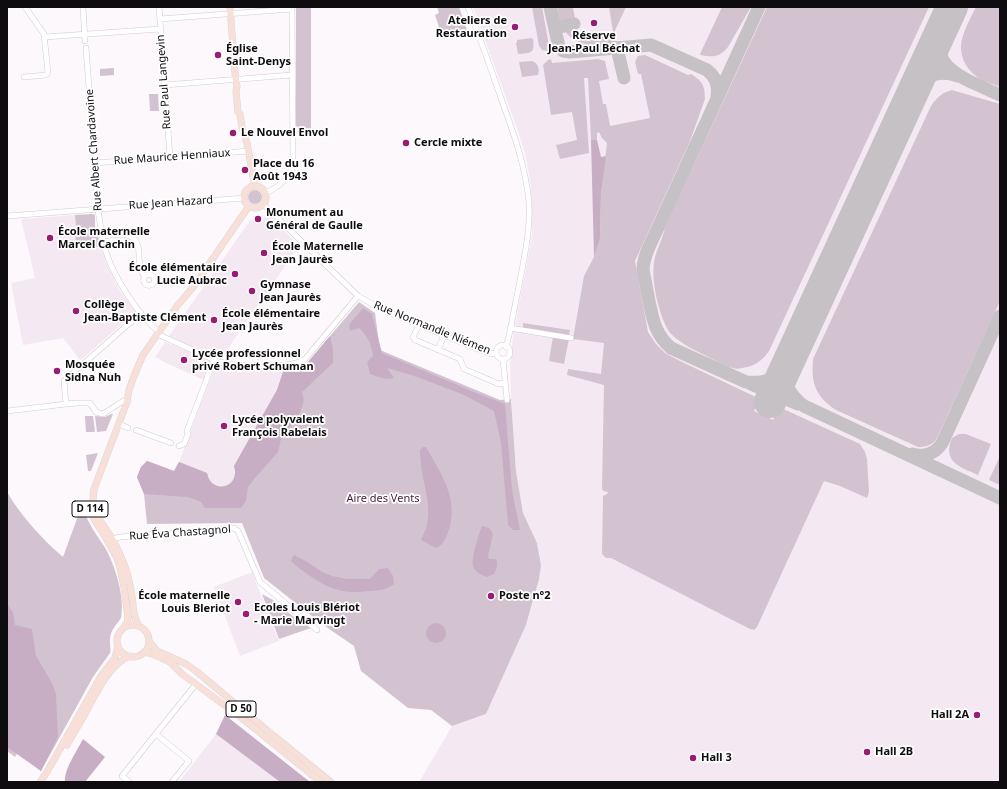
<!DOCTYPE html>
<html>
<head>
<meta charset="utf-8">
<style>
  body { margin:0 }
  #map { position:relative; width:1007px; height:789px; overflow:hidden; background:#fdf8fc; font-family:"Noto Sans",sans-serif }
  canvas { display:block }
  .frame { position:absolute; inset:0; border:8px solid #0e0c0e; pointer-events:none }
</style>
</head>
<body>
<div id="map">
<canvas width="1007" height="789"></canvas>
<div class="frame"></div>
</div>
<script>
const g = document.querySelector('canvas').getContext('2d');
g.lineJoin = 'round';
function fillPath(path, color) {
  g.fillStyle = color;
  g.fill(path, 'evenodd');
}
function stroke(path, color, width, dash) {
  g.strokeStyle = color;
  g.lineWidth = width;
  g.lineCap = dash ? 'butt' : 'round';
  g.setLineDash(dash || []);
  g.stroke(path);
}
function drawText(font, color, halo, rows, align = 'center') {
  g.font = font + ' "Noto Sans",sans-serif';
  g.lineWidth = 3.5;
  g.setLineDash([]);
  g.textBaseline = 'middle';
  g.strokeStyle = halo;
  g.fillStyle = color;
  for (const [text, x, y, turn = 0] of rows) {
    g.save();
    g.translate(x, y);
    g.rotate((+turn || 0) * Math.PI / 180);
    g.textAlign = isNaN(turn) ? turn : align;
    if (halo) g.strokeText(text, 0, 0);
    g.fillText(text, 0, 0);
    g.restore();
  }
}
fillPath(new Path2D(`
  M473,7H1000V782H419L452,726L486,714L526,625L535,595L541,565L537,543L523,513L516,471L511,399L510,364L513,337L532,236V204L530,180L525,154L519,134Z
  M75,215L76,228L75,248L101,247L106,263L119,289L136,312L81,360H80L63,338L23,345L11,283L35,278L21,219Z
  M270,216L299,246L220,360L169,336L251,219L255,222H258L261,220L264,217Z
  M165,342L211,361L204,380L166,363L155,357Z
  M215,366L236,369L258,370L284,369L277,390L235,471V477L233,481L230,484L225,486L218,487L213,484L208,477L207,473L179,462Z
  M252,572L279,641L240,656L214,587Z
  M216,734L280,782H179Z`), '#f4e9f3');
fillPath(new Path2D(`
  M296,7H311V133L296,126Z
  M437,7H459L467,30L443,39L435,15L439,13Z
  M532,7H542L550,51H548L542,50L539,46Z
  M557,7H577L573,8L575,18L571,19V21L562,23L559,21Z
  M609,7H626L611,39L619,42L618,43C596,45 583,49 566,33L567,30L577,28L579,38L613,32Z
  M722,7H751L728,47C719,58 713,57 700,55L701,52Z
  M767,7H929L769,351C763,360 754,367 742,368C739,369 736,369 733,368C726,367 720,363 714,360C699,352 677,343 668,330C664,323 661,315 659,307C655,293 652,277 654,262C656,250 663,239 665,227Z
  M976,7H1000V87C993,84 986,82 980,79C966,70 958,55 962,39C965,28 971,17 976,7Z
  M531,38L533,39C535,54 531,53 518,54L516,43H517V40Z
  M645,55L688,75L691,74C702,81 705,85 705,99L690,141L635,261L648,332L656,344L665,353L680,361L760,399L754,411L773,420L779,407L860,444L865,452L867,459L869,492L867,498L840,486L824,481L757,627L754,630L750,629L611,558H606L602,554L603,496L607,494L608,492L603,491L602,488L604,385L567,375L568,369L601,374L604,343L573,339L584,276L594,257L600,239L601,194L607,143L602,138L599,132L597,133V140H591L588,78H584L589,153L560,159L556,145L577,140L572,112L551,115L543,65L548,60L551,59L552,63L598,59L605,61L609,79L599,81L603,104H606L610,126L650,118L641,74H638L635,62L638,56Z
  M532,61C538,63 540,69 538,75L522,77L519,62Z
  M114,68V75L100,76V69Z
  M952,90L1000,104V301L936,440C930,446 926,447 918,447L836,410C815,396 811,383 813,359L931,106C936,98 943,92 952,90Z
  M149,94H158L159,111H150Z
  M248 197a7 7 0 1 1 14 0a7 7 0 1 1-14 0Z
  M92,214L95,215V232L100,241L101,247L75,248L76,228L75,215Z
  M359,302L375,313L380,350L500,400L511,399L516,471L523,513L537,543L541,565L539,579L526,625L486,714L452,726L431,710L408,708L361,671L354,646L322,624L264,578L242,523L147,524L144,494L137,477L141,467L147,461L174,471L179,462L207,473C211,495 241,488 234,466L277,390L284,369L301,366L308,362Z
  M523,323L570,330L569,335C561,336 551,333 543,331C537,329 529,329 523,328Z
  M553,336L569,339L564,364L549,361Z
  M111,414H113L106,431L97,432L95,416L105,417Z
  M85,416H93L95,431L94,432H86L85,417Z
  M959,434H966L991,444L978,475C960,467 942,462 952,438Z
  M98,453L91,471H88L86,455Z
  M1000,456V485L989,480Z
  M7,492C21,516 42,539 63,557L78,516L85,513C89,525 97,535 104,546C115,564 125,597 121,618C115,627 109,631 110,643C110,647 111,649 110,653L93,677L41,771L18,752L15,757L7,751Z
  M262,594L273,600L295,618L298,616L311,628L279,639Z`), '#d3c3d1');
fillPath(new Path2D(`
  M591,140H597L601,157L606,156L601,194L600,239L594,257Z
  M363,308L372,314L382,353L481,395L505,404L512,490L520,530H513L508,525L501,443L494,411L464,395L420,378L398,371L387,368L394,378C385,380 378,377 370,374L367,362L373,356C372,345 367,335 359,328L350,331L349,325Z
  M330,336L333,348V363L302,392L304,400L300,413L281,439L278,452L254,479L248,487L246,501L241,508H205L201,502L188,497L144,494L137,477L141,467L147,461L174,471L179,462L207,473C211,495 241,489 234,466L277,390L284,369L301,366L308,362Z
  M423,447H426C442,475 461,502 447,535C444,541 442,546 436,548L421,540C422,536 425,532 426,528C432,510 425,490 422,472C421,465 420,457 420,450Z
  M482,526L489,528L493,534L488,556L489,559H496C498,565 497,569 494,574L487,577C482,575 474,572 473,566C471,558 479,534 482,526Z
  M294,555L309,563L322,572L332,576L347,579H370L379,569L388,568L393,576L394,584C386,590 380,590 370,591C360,592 349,593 339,590C326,588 301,571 291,561L292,558Z
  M7,604L13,612L15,625L32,629L36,656L52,683L56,694L58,737L41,771L7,747Z
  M426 633a10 10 0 1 1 20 0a10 10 0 1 1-20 0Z
  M225,715L310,782H280L216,734Z
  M83,739L105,757L85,782H65C64,769 77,751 83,739Z`), '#c7aec4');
stroke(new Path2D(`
  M550,7L559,47L563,51L570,52L651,45L707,70C716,77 719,85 717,96
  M759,7L655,234C650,245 643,257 643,270C645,280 647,290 649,301C653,320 655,334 671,348L746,382C771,384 776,378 790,358
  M944,25C933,56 943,68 971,82C981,86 990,91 1000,95
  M555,28L574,24
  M617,48L624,78
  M911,97C922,78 935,68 958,76
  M789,362C782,383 788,393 804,406L1000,498
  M751,384L798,404
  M912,454C921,457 932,455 939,447C941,445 943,442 944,439L1000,316`), '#c5c1c4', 13);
stroke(new Path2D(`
  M770,402L952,7`), '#c5c1c4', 32);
const minor = new Path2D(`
  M83,7L85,41
  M159,7L170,157
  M468,7C480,38 491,69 502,101C514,134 526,168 529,203C531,232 522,268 517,296C513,313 511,331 506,347
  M160,19L292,9
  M45,37L160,29
  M86,48L98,209C100,224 102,240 107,255C114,276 140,319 159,331
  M24,77L46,75L48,73L44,34L25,7
  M164,85L292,75
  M95,163L249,151
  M265,193C279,187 289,179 293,164L292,7
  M263,204L358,296L381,309L419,325L488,353L496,354
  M7,216L245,198
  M102,236C114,235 134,230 138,246C139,250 139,254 139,258C140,265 140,270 144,276
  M143.5 280a5.5 5.5 0 1 1 11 0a5.5 5.5 0 1 1-11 0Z
  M419,325L413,337L415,340L460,359L464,369L499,384L505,383
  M510,328L571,338
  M157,334L219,362C236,366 293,370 306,358L358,296
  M496 352a7 7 0 1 1 14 0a7 7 0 1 1-14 0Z
  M438,350L444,335
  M503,359L507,400
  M66,404L77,403H90L96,412L103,414L123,401
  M7,411L66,404L64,381L141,313
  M119,424L128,428
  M136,430L171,443
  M179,446L184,444L188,434L187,431L214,360
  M112,539L120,537L234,528L238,531L260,582L317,630
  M156,734L189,761L172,782
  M129,782L122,776L196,684`);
const major = new Path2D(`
  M230,7L235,73L237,87L236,91L238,112L240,114L242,127L247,143L255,187
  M244 197a11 11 0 1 1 22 0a11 11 0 1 1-22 0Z
  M94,519L106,538L117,558L120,568L124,587L128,618L127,623L124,627
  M117 641a16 16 0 1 1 32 0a16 16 0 1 1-32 0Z
  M139,626C132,615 134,608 132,596C130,583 127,569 121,557C118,549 114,542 110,535C99,519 90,510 94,489L127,402L129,390L134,376L143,355L177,306L194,286L249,206
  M149,641L157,651L186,664L196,671L269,732L331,782
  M144,652L153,654L170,662L182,674L238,715L321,782
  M67,745C73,734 80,723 86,712C96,694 109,664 130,656
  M40,782L47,772L101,676L115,658L118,646`);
stroke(minor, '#cfcbcf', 6);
stroke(major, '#d8d8d8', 7);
stroke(minor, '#fff', 5);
stroke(major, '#f8e0d9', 6);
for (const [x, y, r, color] of [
  [594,23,4,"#981c74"],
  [515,27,4,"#981c74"],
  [218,55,4,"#981c74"],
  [233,133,4,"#981c74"],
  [406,143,4,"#981c74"],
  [245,170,4,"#981c74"],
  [258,219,4,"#981c74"],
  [50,238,4,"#981c74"],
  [264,253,4,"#981c74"],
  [235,274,4,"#981c74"],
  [252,291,4,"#981c74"],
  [76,311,4,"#981c74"],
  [214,320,4,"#981c74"],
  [184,360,4,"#981c74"],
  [57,371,4,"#981c74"],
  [224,426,4,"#981c74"],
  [491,596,4,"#981c74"],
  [238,602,4,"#981c74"],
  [246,614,4,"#981c74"],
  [977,715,4,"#981c74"],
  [867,752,4,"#981c74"],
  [693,758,4,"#981c74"]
]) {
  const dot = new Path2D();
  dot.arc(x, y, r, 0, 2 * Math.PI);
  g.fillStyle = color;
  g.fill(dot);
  stroke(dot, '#fff', 1.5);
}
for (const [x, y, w] of [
  [90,509,36],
  [241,709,30]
]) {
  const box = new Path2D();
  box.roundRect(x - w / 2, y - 8, w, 16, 3);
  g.fillStyle = '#fff';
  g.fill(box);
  stroke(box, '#0e0c0e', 1);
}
drawText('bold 10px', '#0e0c0e', null, [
  ["D 114",90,509],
  ["D 50",241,709]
]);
drawText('bold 11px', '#0e0c0e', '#fff', [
  ["Ateliers de",507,21,"right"],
  ["Restauration",507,34,"right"],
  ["Réserve",594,36,"center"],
  ["Jean-Paul Béchat",594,49,"center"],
  ["Église",226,49],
  ["Saint-Denys",226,62],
  ["Le Nouvel Envol",241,133],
  ["Cercle mixte",414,143],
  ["Place du 16",253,164],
  ["Août 1943",253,177],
  ["Monument au",266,213],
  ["Général de Gaulle",266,226],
  ["École maternelle",58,232],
  ["Marcel Cachin",58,245],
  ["École Maternelle",272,247],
  ["Jean Jaurès",272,260],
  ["École élémentaire",227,268,"right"],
  ["Lucie Aubrac",227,281,"right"],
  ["Gymnase",260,285],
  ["Jean Jaurès",260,298],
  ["Collège",84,305],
  ["Jean-Baptiste Clément",84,318],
  ["École élémentaire",222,314],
  ["Jean Jaurès",222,327],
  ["Lycée professionnel",192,354],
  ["privé Robert Schuman",192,367],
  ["Mosquée",65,365],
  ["Sidna Nuh",65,378],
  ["Lycée polyvalent",232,420],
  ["François Rabelais",232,433],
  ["École maternelle",230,596,"right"],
  ["Louis Bleriot",230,609,"right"],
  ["Poste n°2",499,596],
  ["Ecoles Louis Blériot",254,608],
  ["- Marie Marvingt",254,621],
  ["Hall 2A",969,715,"right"],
  ["Hall 2B",875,752],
  ["Hall 3",701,758]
], 'left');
drawText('11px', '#0e0c0e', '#fff', [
  ["Rue Paul Langevin",164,82,-94],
  ["Rue Albert Chardavoine",94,150,-94],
  ["Rue Maurice Henniaux",172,157,-4],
  ["Rue Jean Hazard",171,203,-4],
  ["Rue Normandie Niémen",432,328,22],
  ["Rue Éva Chastagnol",180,533,-4]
]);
drawText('11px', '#401e3e', '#fff', [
  ["Aire des Vents",383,499]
]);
</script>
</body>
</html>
